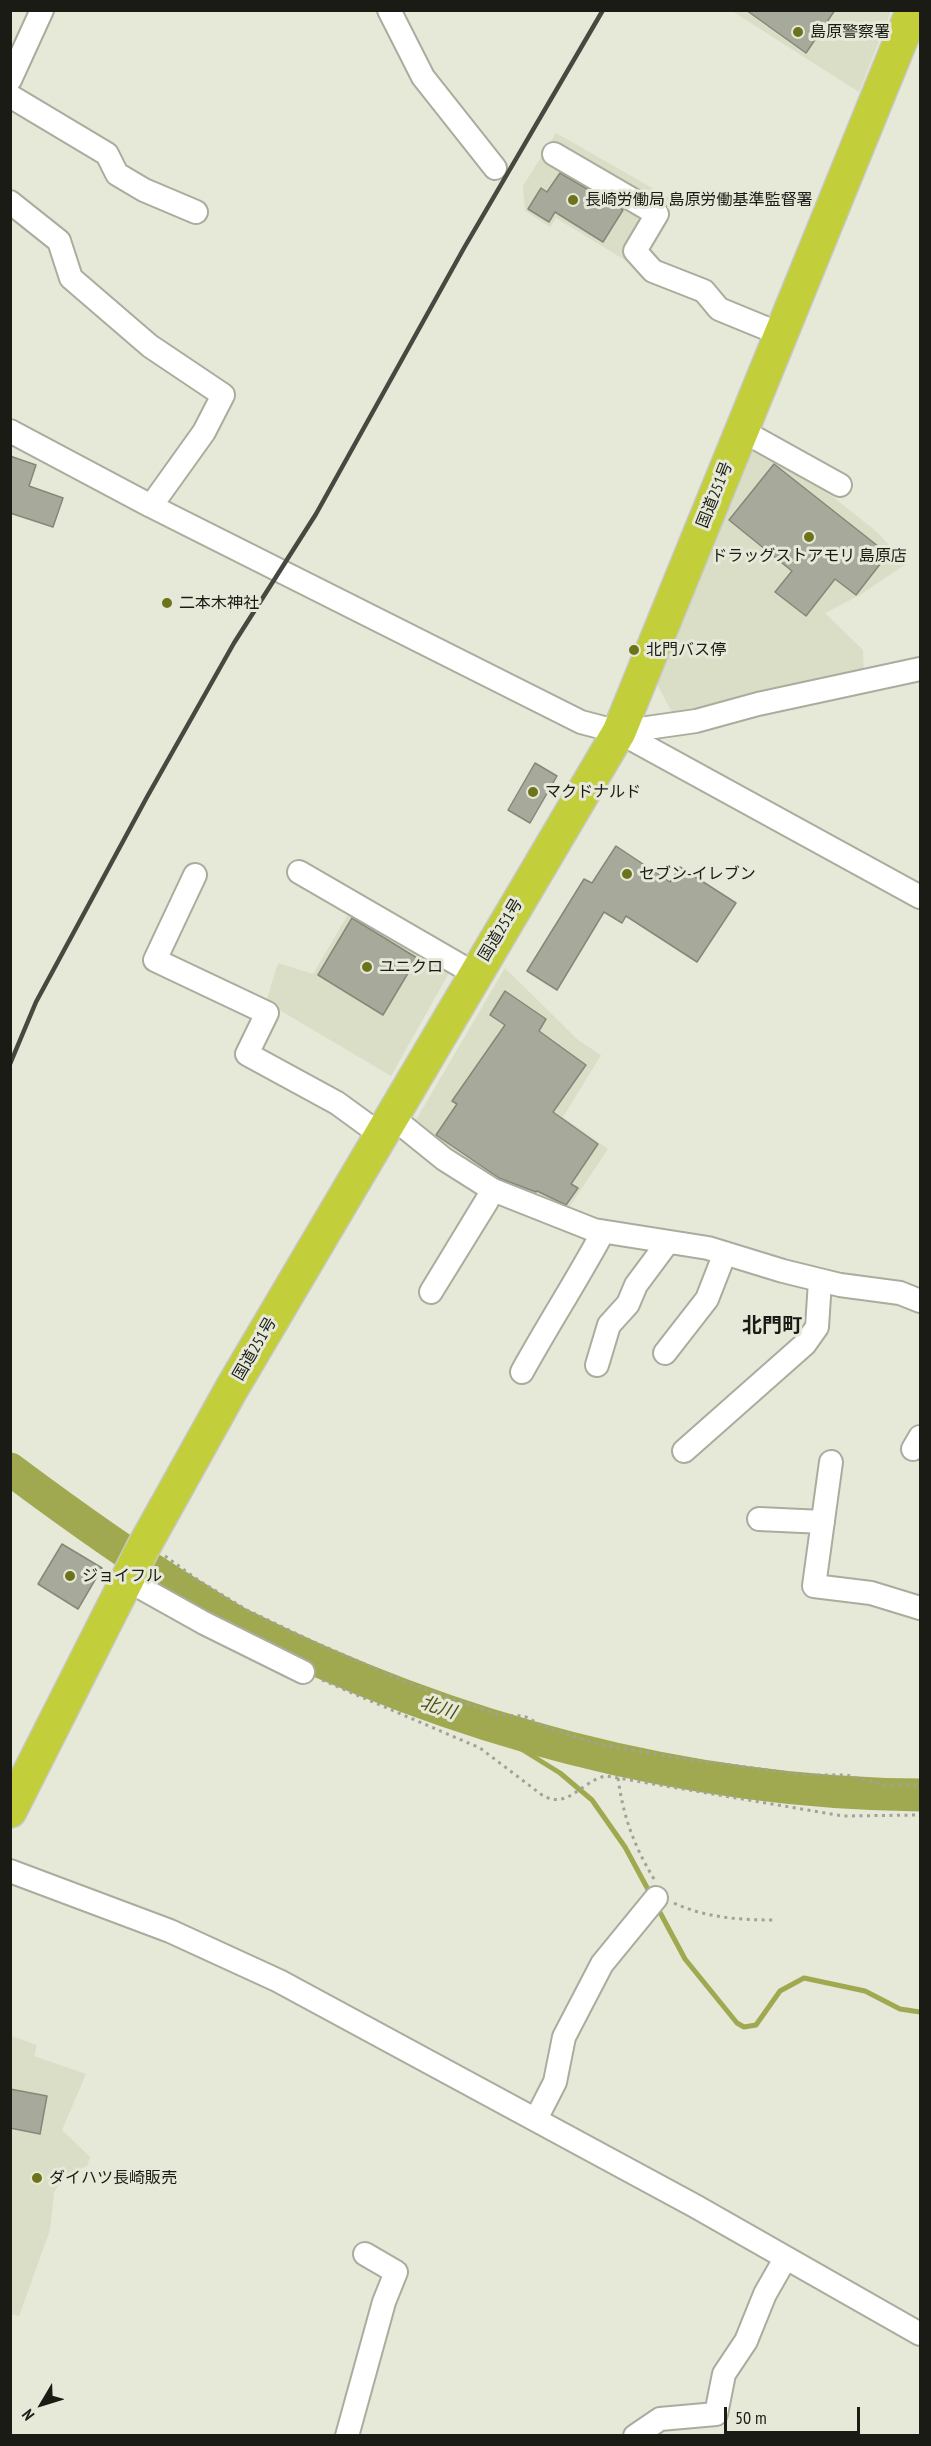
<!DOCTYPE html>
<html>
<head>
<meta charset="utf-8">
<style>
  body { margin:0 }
  #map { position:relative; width:931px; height:2446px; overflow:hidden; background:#e6e8d8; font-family:"PT Sans Narrow",sans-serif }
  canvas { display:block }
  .frame { position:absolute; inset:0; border:12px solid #1a1b15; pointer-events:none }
  .north { position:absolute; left:12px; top:2374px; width:60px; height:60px; -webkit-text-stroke:4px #e6e8d8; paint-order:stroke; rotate:232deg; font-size:16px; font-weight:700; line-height:24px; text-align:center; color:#1a1b15 }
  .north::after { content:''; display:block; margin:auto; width:21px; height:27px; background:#1a1b15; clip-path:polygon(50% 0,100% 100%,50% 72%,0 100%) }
  .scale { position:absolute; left:724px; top:2407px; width:136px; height:27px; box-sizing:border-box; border:3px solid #1a1b15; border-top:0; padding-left:8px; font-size:18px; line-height:21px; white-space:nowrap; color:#1a1b15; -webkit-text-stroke:4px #e6e8d8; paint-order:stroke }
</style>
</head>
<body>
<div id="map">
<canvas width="931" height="2446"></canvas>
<div class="frame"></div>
<div class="north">N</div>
<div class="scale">50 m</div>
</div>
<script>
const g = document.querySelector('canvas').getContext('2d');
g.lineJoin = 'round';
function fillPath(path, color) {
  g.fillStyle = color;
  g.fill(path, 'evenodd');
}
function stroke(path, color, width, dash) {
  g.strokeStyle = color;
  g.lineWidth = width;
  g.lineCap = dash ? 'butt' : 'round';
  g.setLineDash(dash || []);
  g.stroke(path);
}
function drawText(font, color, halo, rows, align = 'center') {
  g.font = font + ' "PT Sans Narrow","Noto Sans JP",sans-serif';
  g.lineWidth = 6;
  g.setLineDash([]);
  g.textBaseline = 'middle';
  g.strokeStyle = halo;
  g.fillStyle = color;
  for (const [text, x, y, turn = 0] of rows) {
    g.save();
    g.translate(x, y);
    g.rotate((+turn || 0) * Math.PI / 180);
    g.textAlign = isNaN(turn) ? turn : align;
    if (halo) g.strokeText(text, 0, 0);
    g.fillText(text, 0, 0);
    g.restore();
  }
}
fillPath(new Path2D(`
  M732,11H891L859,92Z
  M556,133L673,200L633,265L556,218L550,227L525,211L523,186Z
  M751,446L803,473L877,532L906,564L860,595L825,613L863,650L864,674L673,714L656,682Z
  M350,911L450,971L391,1076L266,1002L278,963L313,974Z
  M505,968L578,1040L601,1055L563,1117L608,1149L566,1212L494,1185L413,1125Z
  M11,2036L37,2045L34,2056L86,2074L62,2130L90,2157L87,2166L67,2174L54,2192L50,2230L19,2316L11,2314Z`), '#dadec6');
stroke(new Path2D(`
  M499,1728L510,1742L560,1773L592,1800L625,1847L651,1895
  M656,1905L685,1959L737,2023L744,2027L756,2025L780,1991L804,1978L865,1991L900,2009L920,2012`), '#a1a950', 5);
stroke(new Path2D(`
  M10,1469C69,1513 127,1555 189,1593C206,1603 223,1615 240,1624C450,1729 685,1793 920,1795`), '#a1a950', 33);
const building = new Path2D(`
  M746,10H835L806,53Z
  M560,173L623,210L603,242L555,212L549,222L528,209L541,188L547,192Z
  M10,456L36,465L29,486L63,498L53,527L10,513Z
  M774,464L888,554L856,595L835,579L806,616L775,592L792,571L729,520Z
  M535,763L557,776L530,823L508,810Z
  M616,846L670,882L680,867L736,903L697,962L626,916L622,923L604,912L557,990L527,971L584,879L592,883Z
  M352,918L417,958L383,1015L318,975Z
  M505,991L546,1019L539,1031L586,1065L553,1112L598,1144L571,1184L578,1188L566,1205L537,1191L536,1192L499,1178L436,1135L457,1104L452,1101L505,1025L490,1015Z
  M62,1544L102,1568L78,1609L38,1584Z
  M10,2089L47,2096L40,2134L10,2128Z`);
fillPath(building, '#a7aa9b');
stroke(building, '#858778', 1.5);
const minor = new Path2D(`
  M389,10L423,77L495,168
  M10,80L42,10
  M10,96L107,154L117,174L144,190L196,212
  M554,154L657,214L635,251L653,271L704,291L719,309L780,334
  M10,202L59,241L71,278L150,346L223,395L204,432L151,506
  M741,430L840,485
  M10,431L151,506L581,722L619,732L920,897
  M619,732L696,721L758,704L920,669
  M299,872L475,974
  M195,875L155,960L267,1013L247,1054L337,1103L381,1135
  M392,1117L444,1159L493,1190L594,1230L708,1248L783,1271L840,1285L900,1293L920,1301
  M493,1190L486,1203L431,1292Z
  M665,1353L707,1299L725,1253
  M597,1365L609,1325L628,1304L636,1285L668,1242
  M522,1372C548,1325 577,1280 603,1232
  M913,1449L920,1437
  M684,1451L805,1344L817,1327L820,1281
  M831,1462L814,1586L871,1593L920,1608
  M759,1519L823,1522
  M127,1580L204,1623L303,1672
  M10,1871L170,1931L279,1981L695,2206L920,2334
  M536,2119L555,2082L564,2037L602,1964L656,1898
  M347,2436L384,2302L396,2272L365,2254
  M635,2436L660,2419L716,2414L724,2374L746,2341L765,2294L785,2259`);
const highway = new Path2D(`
  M10,1811L143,1548L232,1388L619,732L913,10`);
stroke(minor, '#aaac9d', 26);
stroke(highway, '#c8c8c7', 36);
stroke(new Path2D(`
  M165,1556L198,1580L247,1610L314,1642L416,1686L499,1715L524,1716L545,1727L598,1744L678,1758L807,1775H847L882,1785H920
  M322,1680L480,1748L542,1795C568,1811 582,1780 606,1776L843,1816L920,1815
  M618,1778C623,1816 634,1846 654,1879
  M674,1903C706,1918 740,1920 776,1920`), '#a1a396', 3, [3, 4.5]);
stroke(minor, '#fff', 22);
stroke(highway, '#c3ce3b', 33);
stroke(new Path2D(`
  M10,1064L36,1002L147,797L234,643L316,514L464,248L603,10`), '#474840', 4.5);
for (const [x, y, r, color] of [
  [798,32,6,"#6d731b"],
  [573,200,6,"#6d731b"],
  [809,537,6,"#6d731b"],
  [167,603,6,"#6d731b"],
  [634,650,6,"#6d731b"],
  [533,792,6,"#6d731b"],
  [627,874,6,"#6d731b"],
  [367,967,6,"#6d731b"],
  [70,1576,6,"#6d731b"],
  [37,2178,6,"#6d731b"]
]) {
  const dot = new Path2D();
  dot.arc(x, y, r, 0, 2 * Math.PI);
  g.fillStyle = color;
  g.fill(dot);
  stroke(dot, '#e6e8d8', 2);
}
drawText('16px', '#1a1b15', '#e6e8d8', [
  ["島原警察署",810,32],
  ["長崎労働局 島原労働基準監督署",585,200],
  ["ドラッグストアモリ 島原店",809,556,"center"],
  ["二本木神社",179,603],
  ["北門バス停",646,650],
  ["マクドナルド",545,792],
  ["セブン-イレブン",639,874],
  ["ユニクロ",379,967],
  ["ジョイフル",82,1576],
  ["ダイハツ長崎販売",49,2178]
], 'left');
drawText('16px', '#1a1b15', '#e6e8d8', [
  ["国道251号",715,495,-68],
  ["国道251号",501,930,-59],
  ["国道251号",255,1349,-60]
]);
drawText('italic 18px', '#4d510d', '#e6e8d8', [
  ["北川",438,1708,18]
]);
drawText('bold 20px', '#1a1b15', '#e6e8d8', [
  ["北門町",772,1326]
]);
</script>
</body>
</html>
